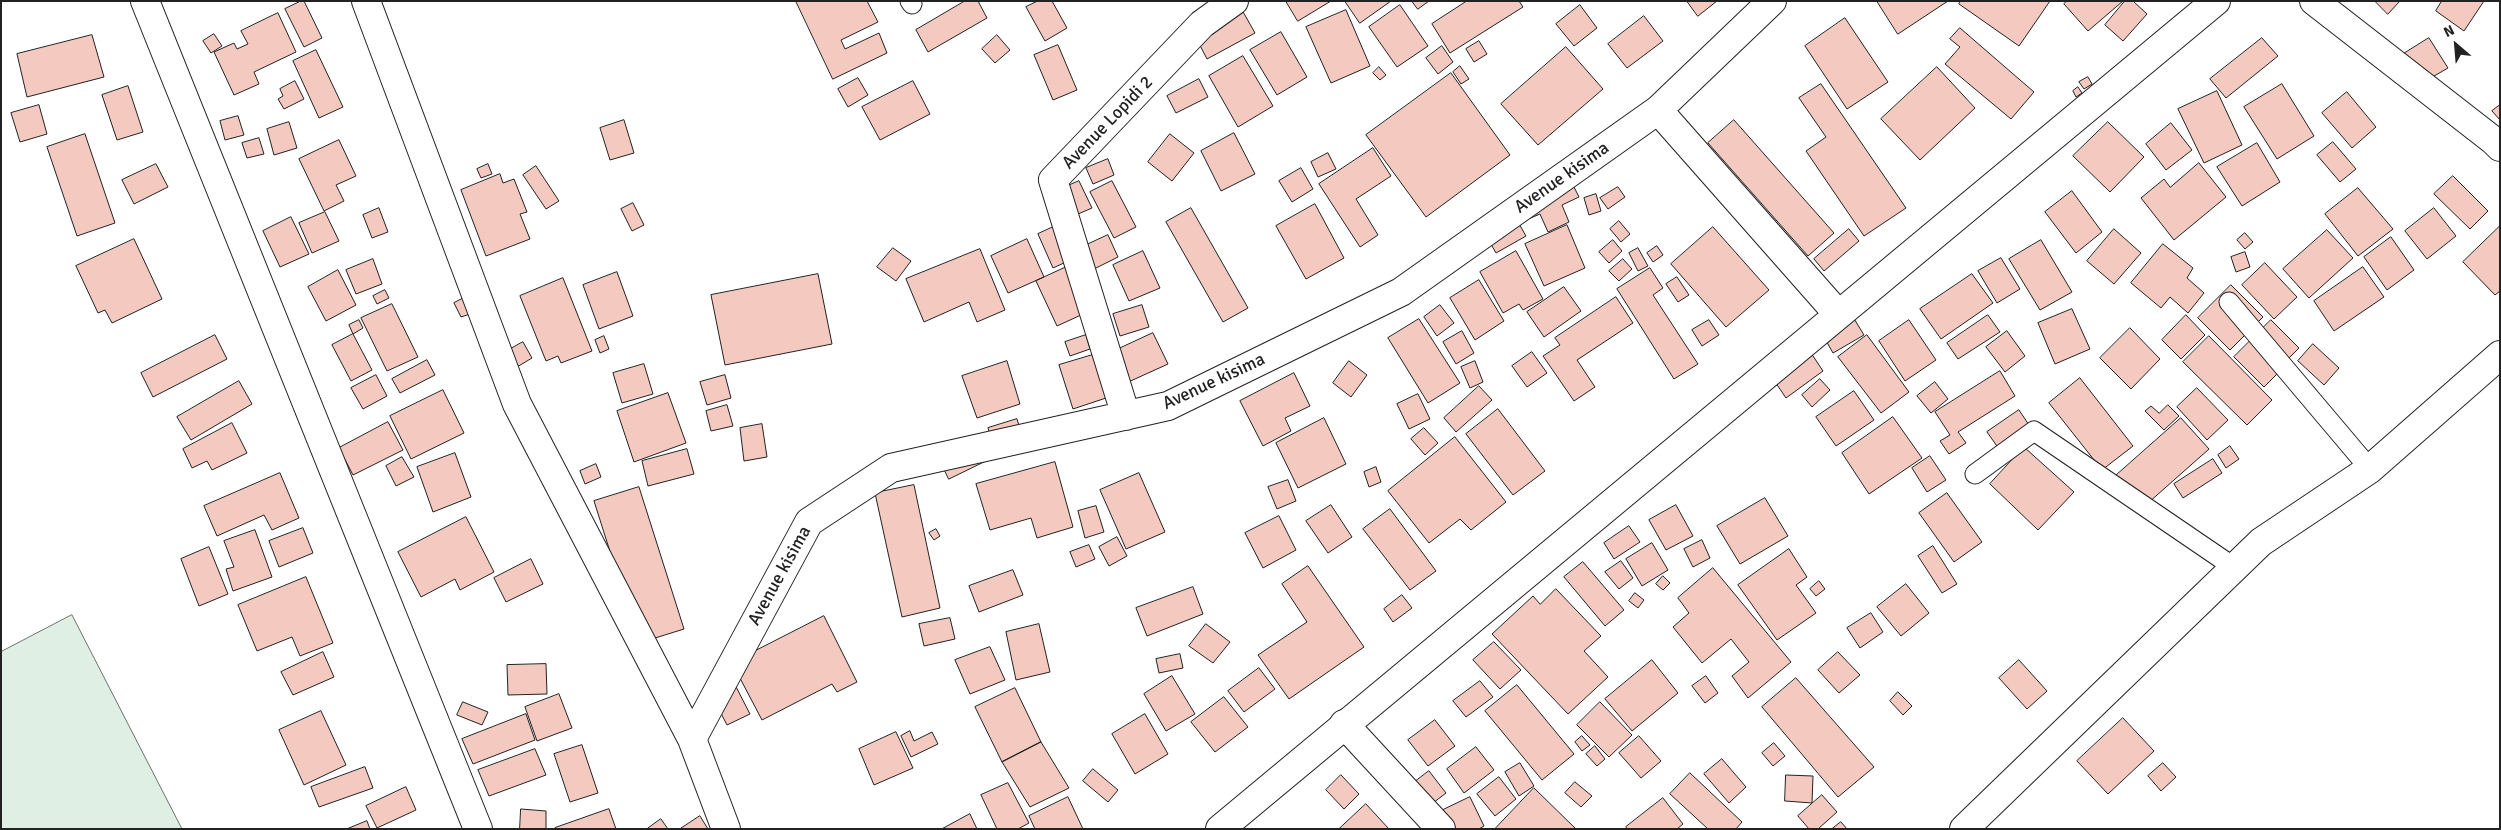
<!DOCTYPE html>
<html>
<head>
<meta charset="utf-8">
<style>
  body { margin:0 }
  #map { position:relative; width:2501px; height:830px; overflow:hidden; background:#fff; font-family:Signika,sans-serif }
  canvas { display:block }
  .frame { position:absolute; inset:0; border:2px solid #222; pointer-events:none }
  .north { position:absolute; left:2431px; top:20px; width:50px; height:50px; -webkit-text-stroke:4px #fff; paint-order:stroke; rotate:333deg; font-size:14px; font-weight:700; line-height:20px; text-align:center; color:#222 }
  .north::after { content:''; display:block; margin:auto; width:18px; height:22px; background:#222; clip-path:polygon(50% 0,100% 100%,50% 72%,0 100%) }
</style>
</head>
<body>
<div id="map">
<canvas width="2501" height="830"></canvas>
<div class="frame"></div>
<div class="north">N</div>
</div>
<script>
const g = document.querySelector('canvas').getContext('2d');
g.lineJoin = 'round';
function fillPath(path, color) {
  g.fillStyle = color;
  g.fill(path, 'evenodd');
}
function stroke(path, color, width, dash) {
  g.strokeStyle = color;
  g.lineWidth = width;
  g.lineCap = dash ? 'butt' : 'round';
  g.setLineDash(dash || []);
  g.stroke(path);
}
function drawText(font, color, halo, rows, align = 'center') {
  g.font = font + ' Signika,sans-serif';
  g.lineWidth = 4;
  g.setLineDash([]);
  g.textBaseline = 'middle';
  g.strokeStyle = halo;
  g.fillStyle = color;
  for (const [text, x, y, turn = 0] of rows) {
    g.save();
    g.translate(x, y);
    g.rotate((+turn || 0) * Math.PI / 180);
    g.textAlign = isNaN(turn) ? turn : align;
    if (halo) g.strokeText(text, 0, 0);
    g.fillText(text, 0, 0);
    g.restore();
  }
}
const green = new Path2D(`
  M72,615L182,829H1V652Z`);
fillPath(green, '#e0efe3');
stroke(green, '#6f6f6f', 1);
const building = new Path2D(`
  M301,1H304L322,38L304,47L285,9Z
  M796,1H867L878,22L841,40L845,49L879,33L887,53L833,79Z
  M965,1H978L987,18L928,52L916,30Z
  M1038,1H1052L1067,28L1045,41L1026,7Z
  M1237,1L1255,33L1207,59L1190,26Z
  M1286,1H1331L1298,21Z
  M1345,1H1391L1360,23Z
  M1412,1H1429L1418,9Z
  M1467,1H1519L1523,7L1450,53L1432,24Z
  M1687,1H1717L1698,16Z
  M1877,1H1948L1898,34Z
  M1961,1H2050L2019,46L1959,4Z
  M2067,1H2123L2088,31L2064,4Z
  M2125,1H2133L2147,14L2123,41L2105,25Z
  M2375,1H2400L2388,14Z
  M2442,1H2484L2464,31L2436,11Z
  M1400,5L1428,46L1397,67L1369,27Z
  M1580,5L1597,28L1574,46L1556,24Z
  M1346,10L1370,66L1331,83L1306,27Z
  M278,13L296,52L254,72L259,84L234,95L214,52L234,43L237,49L248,44L241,31Z
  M1644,16L1663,41L1627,68L1608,44Z
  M1845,18L1888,82L1847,109L1805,46Z
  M1960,28L2034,92L2011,119L1945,64L1960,47L1950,39Z
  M1281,32L1307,77L1277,95L1250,50Z
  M214,34L222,46L211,53L203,41Z
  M92,35L104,77L27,97L17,54Z
  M997,35L1010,50L995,63L982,49Z
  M2262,38L2278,56L2226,98L2210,79Z
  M2429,38L2448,68L2415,87L2397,58Z
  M1479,41L1487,54L1474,62L1466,49Z
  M1058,45L1077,90L1053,100L1034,55Z
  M1442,46L1453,62L1438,74L1426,58Z
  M1566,47L1603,89L1538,145L1501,104Z
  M316,50L343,107L319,118L293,61Z
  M1243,56L1273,106L1238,127L1209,76Z
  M1460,66L1469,79L1461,84L1453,72Z
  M1379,67L1386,75L1380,80L1373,73Z
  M1937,67L1975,108L1920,160L1881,119Z
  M1451,73L1510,155L1426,217L1366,135Z
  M2088,77L2092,84L2084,89L2079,82Z
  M858,78L868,95L848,107L838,89Z
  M1199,79L1208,97L1176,113L1167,96Z
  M295,81L304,99L284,109L278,99L283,96L280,89Z
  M913,81L930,114L880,140L862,107Z
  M1821,84L1906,208L1864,236L1806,151L1826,137L1799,98Z
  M2282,84L2314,136L2277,159L2244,107Z
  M128,86L143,132L117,140L102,95Z
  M2078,87L2082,93L2076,97L2073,91Z
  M2217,91L2242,145L2204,163L2178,109Z
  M2347,92L2376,127L2352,148L2322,113Z
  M39,105L47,134L20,142L11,113Z
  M2500,105V120L2492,111Z
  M238,116L244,135L225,140L220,121Z
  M624,120L634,153L610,160L600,128Z
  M1734,120L1834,233L1808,256L1708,143Z
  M289,122L297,148L274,155L267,129Z
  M2108,122L2144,157L2110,192L2073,156Z
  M2171,123L2192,150L2166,170L2146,144Z
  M1234,133L1255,174L1221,191L1201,151Z
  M85,134L115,223L77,236L47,147Z
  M1170,134L1194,153L1172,181L1148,162Z
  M259,138L264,154L247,158L242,143Z
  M339,140L356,176L336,185L344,201L324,211L299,159Z
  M2333,142L2356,169L2340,182L2317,155Z
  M2257,143L2280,182L2242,206L2217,167Z
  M1373,148L1391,176L1356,199L1378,235L1360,247L1319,184Z
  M1328,153L1336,169L1318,177L1311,162Z
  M1108,159L1114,175L1093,184L1086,168Z
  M2199,163L2226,197L2174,240L2141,198L2164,179L2170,187Z
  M156,164L168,187L134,204L122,180Z
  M488,164L492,174L481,178L477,169Z
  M536,166L559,201L546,209L523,175Z
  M1301,168L1313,189L1292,202L1279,181Z
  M500,174L503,183L514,179L527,212L520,214L530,239L486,256L461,190Z
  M2453,176L2488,211L2470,229L2434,194Z
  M1079,181L1092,208L1064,220L1052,193Z
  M1112,181L1136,227L1114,238L1090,192Z
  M1571,181L1579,197L1562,205L1569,222L1548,232L1540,214L1526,220Z
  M1618,187L1625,197L1608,209L1600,198Z
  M2358,188L2393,229L2358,256L2325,214Z
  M2072,191L2102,232L2076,253L2045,212Z
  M1596,194L1601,211L1589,215L1584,198Z
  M633,203L644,225L632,231L621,209Z
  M1315,204L1344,258L1306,279L1276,226Z
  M379,208L388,232L372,238L363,215Z
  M1191,208L1248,308L1223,322L1166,222Z
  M1510,208L1526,236L1496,253L1480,225Z
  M2434,208L2456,236L2427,259L2405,231Z
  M325,212L339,241L312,253L299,223Z
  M291,217L309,254L280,267L263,231Z
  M1619,221L1630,234L1621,242L1610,229Z
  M1062,223L1077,257L1053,268L1038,234Z
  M1567,225L1585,268L1544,286L1525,244Z
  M2500,226V291L2495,295L2463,262Z
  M1713,227L1769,290L1726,327L1671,264Z
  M1849,229L1859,241L1824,271L1814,259Z
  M2114,229L2141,253L2114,284L2087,261Z
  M2327,230L2353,258L2309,298L2283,269Z
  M2245,233L2253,242L2245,249L2237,240Z
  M1108,235L1118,257L1090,271L1080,248Z
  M2391,237L2414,270L2387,290L2364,257Z
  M134,239L162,299L112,323L105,310L98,313L76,266Z
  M1027,239L1044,277L1008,293L991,256Z
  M1613,240L1622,251L1609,263L1599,252Z
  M2041,240L2072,292L2040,310L2009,259Z
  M2163,244L2193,268L2187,278L2204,293L2188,313L2170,297L2161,308L2131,283Z
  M1657,246L1663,255L1653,262L1647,253Z
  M893,248L911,261L896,281L877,267Z
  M1638,248L1648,266L1638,271L1629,253Z
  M980,249L1005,310L977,322L969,302L924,322L906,279Z
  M1143,251L1160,288L1129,301L1113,265Z
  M1516,251L1543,299L1523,310L1519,304L1503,313L1480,272Z
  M2245,252L2250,267L2236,272L2231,257Z
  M2001,258L2020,289L1997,303L1978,271Z
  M373,259L382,284L356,294L346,270Z
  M1623,259L1632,269L1619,281L1609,271Z
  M2265,263L2297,297L2274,319L2242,285Z
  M1073,264L1094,309L1057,326L1036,281Z
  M2363,267L2384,297L2334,331L2314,301Z
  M1650,268L1663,288L1653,295L1698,364L1674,379L1617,289Z
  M338,270L356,305L326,321L308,287Z
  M617,272L633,316L599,329L583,285Z
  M818,274L832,344L725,365L711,295Z
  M1972,274L1993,303L1941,339L1920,309Z
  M1677,277L1689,295L1678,302L1666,284Z
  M563,278L592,351L561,363L558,356L546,361L520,296Z
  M1479,280L1504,321L1475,340L1450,298Z
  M2231,285L2263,317L2230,350L2198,318Z
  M1564,287L1581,311L1544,337L1527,312Z
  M385,290L389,298L377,304L373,296Z
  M466,297L473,313L461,317L454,303Z
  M1616,297L1633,323L1577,360L1595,387L1574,401L1543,356L1560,345L1555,338Z
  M392,304L418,357L387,371L361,318Z
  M1142,305L1149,327L1120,336L1113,314Z
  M1440,305L1454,323L1437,336L1424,317Z
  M2072,309L2090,349L2055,364L2038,323Z
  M1850,312L1864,335L1833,353L1820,330Z
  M1988,315L2000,332L1958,359L1947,343Z
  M2186,315L2205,335L2181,359L2162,340Z
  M1419,319L1460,383L1428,403L1388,338Z
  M359,320L363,328L353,334L349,325Z
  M1709,320L1719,335L1702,346L1692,330Z
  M1909,320L1936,360L1905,381L1879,341Z
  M2271,320L2299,348L2284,363L2256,335Z
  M2130,328L2160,359L2131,389L2100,358Z
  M1462,331L1474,353L1456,364L1443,342Z
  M2007,331L2025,356L2005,372L1986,347Z
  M1153,333L1168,364L1124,384L1110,353Z
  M353,334L372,370L351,381L332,345Z
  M215,335L227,359L153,397L141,373Z
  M1086,335L1090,349L1070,356L1065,342Z
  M1867,335L1909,392L1881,413L1838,357Z
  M604,336L609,349L600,353L595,340Z
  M2209,336L2272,400L2247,425L2183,362Z
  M2254,337L2284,367L2264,387L2234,357Z
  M523,342L532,358L517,367L507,351Z
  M1805,344L1823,371L1786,398L1767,370Z
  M2313,344L2339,368L2324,385L2298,361Z
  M1532,352L1547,373L1527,387L1512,366Z
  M1096,354L1109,397L1073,409L1059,365Z
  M427,360L435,375L400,393L392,379Z
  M1007,361L1020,404L977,418L962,376Z
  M1349,361L1367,375L1351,397L1333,383Z
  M1475,361L1483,382L1470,388L1461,367Z
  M644,364L653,394L622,403L613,373Z
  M2000,371L2015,396L1958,432L1966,443L1949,454L1940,441L1950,435L1935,412Z
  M1294,373L1310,406L1285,418L1291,431L1263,446L1240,401Z
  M376,375L387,396L363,409L351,388Z
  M725,375L731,398L707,405L700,382Z
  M2080,378L2133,446L2102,470L2049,403Z
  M1820,379L1830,390L1812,407L1802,395Z
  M239,381L252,404L191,440L177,417Z
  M1935,382L1948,399L1931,413L1917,396Z
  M1479,386L1492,400L1456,432L1444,418Z
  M2197,388L2228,420L2207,440L2177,407Z
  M443,390L464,433L411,459L390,416Z
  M1854,391L1874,420L1836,446L1816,417Z
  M668,393L686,443L634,462L617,411Z
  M1418,394L1430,419L1409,429L1397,404Z
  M727,405L733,426L711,431L706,411Z
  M2168,405L2179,416L2164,430L2145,411L2151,406L2159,413Z
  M1498,409L1545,471L1513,495L1466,434Z
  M2019,410L2035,434L2004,456L1987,432Z
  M1893,417L1922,458L1869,494L1842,453Z
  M1324,418L1346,464L1298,488L1276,443Z
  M2181,418L2209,449L2139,511L2111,480Z
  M1017,419L1025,445L996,453L988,428Z
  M388,422L403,450L353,475L339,448Z
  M232,423L247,453L212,470L207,461L192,468L183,449Z
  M762,424L767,457L744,461L740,428Z
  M1424,428L1438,443L1425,455L1411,439Z
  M1455,437L1506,502L1471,530L1460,519L1429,543L1388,491Z
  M2230,446L2239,459L2226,468L2218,455Z
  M2024,447L2074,492L2038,530L1990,484Z
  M687,449L694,474L648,486L642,461Z
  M455,453L471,497L433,512L417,467Z
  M938,456L992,458L949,479Z
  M1930,456L1946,480L1927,492L1912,468Z
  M402,457L414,477L396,486L386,466Z
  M2213,459L2222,473L2183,498L2174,484Z
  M1055,462L1073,527L1037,538L1031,518L990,530L976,484Z
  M596,464L601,477L585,484L580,471Z
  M1376,467L1381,482L1369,487L1364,472Z
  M280,473L299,518L272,530L264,515L217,536L204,506Z
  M1139,473L1165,532L1126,549L1100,490Z
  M1288,480L1296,501L1277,509L1268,487Z
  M914,485L940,608L902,617L875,493Z
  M639,487L684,629L639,643L594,501Z
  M1947,493L1982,542L1954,562L1919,513Z
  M1765,498L1788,536L1740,564L1717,526Z
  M1331,505L1352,537L1328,553L1306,521Z
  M1676,505L1693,536L1666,550L1649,520Z
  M1096,506L1104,532L1085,538L1078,511Z
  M1390,509L1436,571L1410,590L1363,529Z
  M1279,516L1296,550L1263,568L1245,533Z
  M466,517L494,572L460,590L455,579L421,597L398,552Z
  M1629,526L1640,542L1614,559L1604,543Z
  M303,528L313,553L279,567L269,541Z
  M936,529L940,536L934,540L929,533Z
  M255,530L272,577L233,591L226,569L234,567L224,541Z
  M1117,537L1127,556L1109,566L1099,547Z
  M1702,540L1710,558L1693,567L1684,549Z
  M1652,543L1668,570L1642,586L1626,559Z
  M1089,545L1095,559L1076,567L1070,552Z
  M1933,546L1957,584L1942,593L1918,556Z
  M209,547L228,594L199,606L181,559Z
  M1789,549L1807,577L1796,585L1816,613L1777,640L1738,585Z
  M531,559L543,584L506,602L494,578Z
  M1621,561L1633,578L1619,589L1605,572Z
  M1583,562L1624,610L1605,626L1564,577Z
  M1308,566L1364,647L1289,699L1258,655L1307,622L1282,584Z
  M1713,568L1791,662L1748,698L1732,676L1749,662L1731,639L1702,663L1673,627L1689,613L1678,598Z
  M1013,570L1023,595L979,612L969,586Z
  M1663,576L1670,583L1663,590L1656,584Z
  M306,577L333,643L300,656L292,637L257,651L238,605Z
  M1819,581L1825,589L1816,596L1810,589Z
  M1906,584L1929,613L1901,636L1877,607Z
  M1193,587L1203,614L1147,636L1136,608Z
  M1556,589L1601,636L1584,651L1608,677L1568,714L1492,634L1533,596L1540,604Z
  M1635,593L1644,600L1638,608L1629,601Z
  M1402,595L1412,608L1393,622L1384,609Z
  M1871,613L1883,632L1860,648L1847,628Z
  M824,616L857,682L837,692L832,684L762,720L732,663Z
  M950,618L955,639L924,646L919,624Z
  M1039,624L1050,672L1016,680L1006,632Z
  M1206,624L1230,642L1213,663L1189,646Z
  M1494,642L1521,670L1500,689L1473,660Z
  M990,647L1005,680L970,694L955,660Z
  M323,652L334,677L293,695L281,672Z
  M1838,652L1860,675L1839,693L1818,670Z
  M1180,654L1183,668L1159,673L1156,659Z
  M1652,660L1678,693L1632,731L1605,699Z
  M2019,660L2047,691L2027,709L1999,678Z
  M546,664L547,694L508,695L507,665Z
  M1259,668L1275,689L1244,712L1228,691Z
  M1172,676L1195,714L1166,731L1144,694Z
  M1706,676L1718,693L1705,703L1692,686Z
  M1796,678L1874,767L1838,797L1762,707Z
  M732,679L750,714L727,725L709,690Z
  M1480,681L1493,697L1466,717L1453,701Z
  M1517,685L1574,754L1542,780L1485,711Z
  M1015,688L1041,742L1002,762L975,707Z
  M1898,692L1912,706L1903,715L1890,701Z
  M559,694L572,728L537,741L525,707Z
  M1224,697L1248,727L1215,752L1191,722Z
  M463,702L488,712L482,725L457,715Z
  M1600,702L1632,735L1609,757L1577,725Z
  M321,711L346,765L304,785L279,730Z
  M526,714L535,740L473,764L462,739Z
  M1145,714L1168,754L1135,774L1112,734Z
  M2123,718L2154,751L2108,794L2077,761Z
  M1435,720L1455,746L1428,766L1408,740Z
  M910,731L914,741L932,732L938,744L911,757L901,736Z
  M896,732L913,768L874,785L859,749Z
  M1582,736L1590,745L1582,751L1575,742Z
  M1639,736L1661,761L1641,778L1619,753Z
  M1041,742L1069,788L1030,807L1002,762Z
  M1774,743L1785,756L1773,766L1762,753Z
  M582,745L598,793L570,802L554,754Z
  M1595,746L1605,759L1597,766L1586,754Z
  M1476,747L1494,770L1464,793L1447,769Z
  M535,749L546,775L489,796L478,770Z
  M1722,759L1746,787L1729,803L1704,774Z
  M1520,763L1534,786L1519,796L1505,772Z
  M2163,763L2176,777L2161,791L2148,776Z
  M365,767L373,788L319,807L311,787Z
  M1093,769L1118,790L1108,802L1083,781Z
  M1429,771L1446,793L1420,813L1403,791Z
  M1690,773L1742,822L1736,829H1708L1670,794Z
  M1341,775L1359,794L1344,809L1326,790Z
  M1786,775L1813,776L1812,803L1785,801Z
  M1499,777L1516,799L1495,816L1477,794Z
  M1575,782L1592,796L1581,807L1565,793Z
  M1008,783L1029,823L1018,829H997L981,795Z
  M406,787L416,810L377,828L366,806Z
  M1534,788L1576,829H1495Z
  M1822,795L1837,812L1818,829H1809L1798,816Z
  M1068,797L1083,829H1035L1029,816Z
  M1470,797L1484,826L1479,829H1450L1441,811Z
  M1663,798L1683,824L1677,829H1627L1626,827Z
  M1366,804L1389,829H1339Z
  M521,809L546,811V829H520Z
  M609,809L616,829H555V828Z
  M970,814L977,829H942Z
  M700,816L708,829H680Z
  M661,819L668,829H647Z
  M367,821L370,829H347Z
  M1841,822L1847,829H1832Z`);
fillPath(building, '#f3c9c0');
stroke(building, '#222', 1);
const service = new Path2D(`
  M910,1L912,4
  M2229,302L2370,469
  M1975,474L2034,431L2235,568`);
const minor = new Path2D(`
  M145,1L478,829
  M366,1L517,404L692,739L726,829
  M2314,1L2494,141L2500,147
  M1658,110L1838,314
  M1126,416L1053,180L1202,24L1234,1
  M1344,724L1441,829
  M692,739L809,522L891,468L1168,406L1401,292L1658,110L1772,1
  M1964,829L2261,542L2370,469L2500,355`);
const tertiary = new Path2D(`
  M1220,829L2216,1`);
stroke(service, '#222', 21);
stroke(minor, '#222', 30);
stroke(tertiary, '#222', 30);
stroke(service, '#fff', 19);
stroke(minor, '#fff', 28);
stroke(tertiary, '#fff', 28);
drawText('18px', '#222', '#fff', [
  ["Avenue Lopidi 2",1108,123,-46],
  ["Avenue kisima",1562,178,-35],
  ["Avenue kisima",1214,382,-25],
  ["Avenue kisima",780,576,-61]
]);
</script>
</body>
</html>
